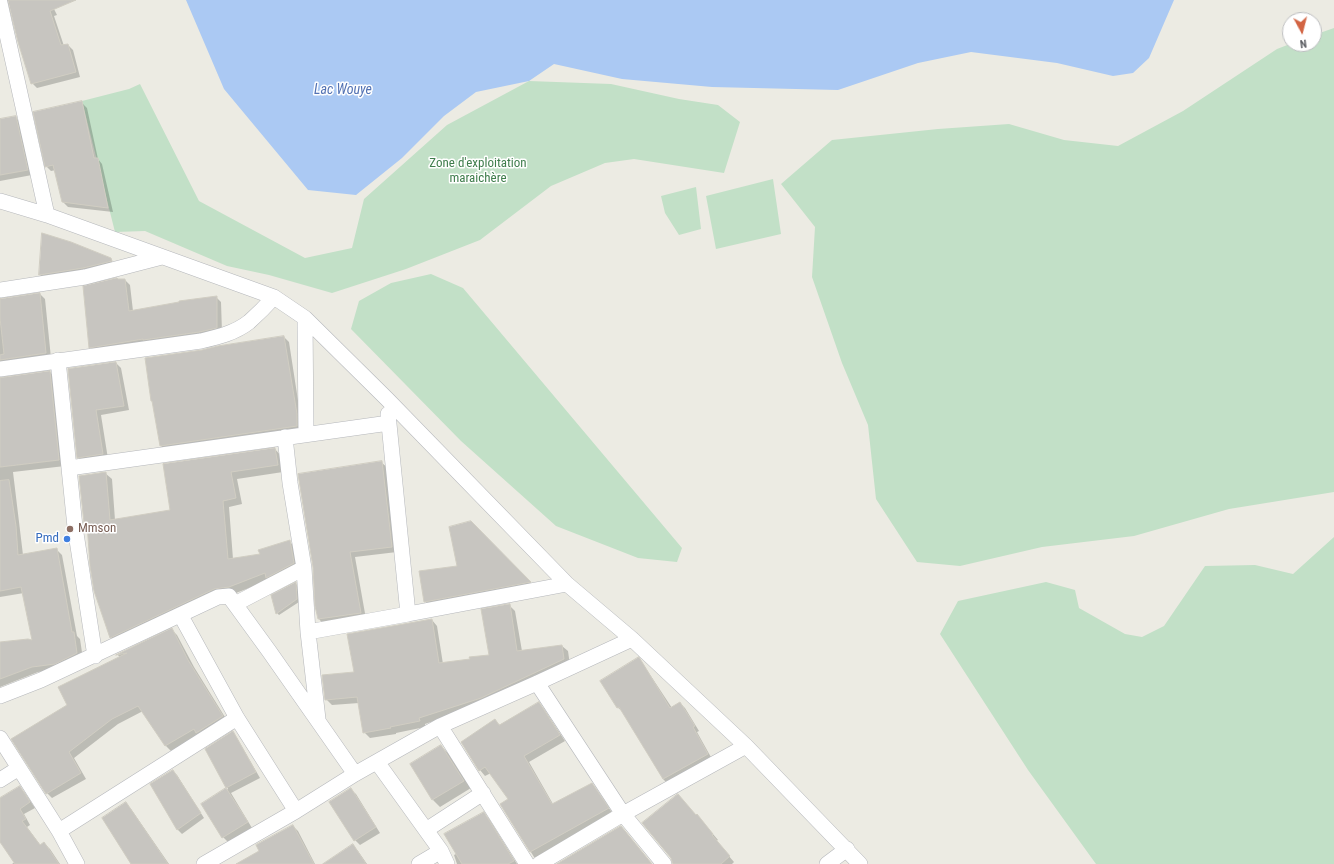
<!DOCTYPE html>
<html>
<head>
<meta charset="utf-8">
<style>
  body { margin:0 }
  #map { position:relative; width:1334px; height:864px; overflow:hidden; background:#ecebe3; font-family:"Roboto Condensed",sans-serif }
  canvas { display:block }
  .north { position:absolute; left:1282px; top:12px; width:40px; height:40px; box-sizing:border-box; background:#fff; border:1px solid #bdbec0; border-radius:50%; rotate:173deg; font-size:11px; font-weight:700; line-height:16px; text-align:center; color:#5b5d62 }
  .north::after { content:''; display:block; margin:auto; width:14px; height:18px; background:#d26443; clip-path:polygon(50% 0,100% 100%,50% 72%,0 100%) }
</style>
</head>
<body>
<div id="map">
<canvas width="1334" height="864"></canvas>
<div class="north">N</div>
</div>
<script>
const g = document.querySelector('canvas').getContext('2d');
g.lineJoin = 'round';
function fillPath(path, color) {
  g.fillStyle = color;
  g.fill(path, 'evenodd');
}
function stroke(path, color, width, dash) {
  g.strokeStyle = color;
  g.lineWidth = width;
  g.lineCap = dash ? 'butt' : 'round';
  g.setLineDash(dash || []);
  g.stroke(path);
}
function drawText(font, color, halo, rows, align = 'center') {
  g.font = font + ' "Roboto Condensed",sans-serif';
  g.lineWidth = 3;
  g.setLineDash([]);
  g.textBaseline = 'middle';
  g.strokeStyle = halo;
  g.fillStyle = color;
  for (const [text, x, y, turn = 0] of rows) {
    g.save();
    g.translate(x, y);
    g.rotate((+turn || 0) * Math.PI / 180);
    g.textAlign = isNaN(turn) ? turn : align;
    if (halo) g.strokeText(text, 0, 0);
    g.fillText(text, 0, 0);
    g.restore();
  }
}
fillPath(new Path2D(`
  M1334,28V492L1229,509L1134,536L1042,547L960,566L917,562L876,499L868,425L842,363L812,277L815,227L781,184L832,140L938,129L1009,124L1064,140L1118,146L1183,111L1277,49L1290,44H1314V35Z
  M529,81L611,84L679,99L718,105L740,122L724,173L634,159L605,163L551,186L480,240L406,269L332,293L269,275L227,266L145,231L115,232L82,101L129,89L140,84L199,201L305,258L352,248L364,199L447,125Z
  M773,179L781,234L716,249L706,196Z
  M696,187L701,229L679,235L665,213L661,196Z
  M431,274L463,288L682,548L677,562L638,558L556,526L461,441L351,329L359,301L391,283Z
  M1334,537V864H1096L1028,770L940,634L958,601L1046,582L1075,590L1079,608L1125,634L1142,637L1164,626L1205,566L1255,565L1293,574Z`), '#c2e0c7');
fillPath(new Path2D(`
  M186,0H1174L1149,58L1133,73L1113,76L1057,63L971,52L918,63L838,90L712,87L622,79L554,64L529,81L476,92L444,116L402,158L356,195L308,190L224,89Z`), '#abc9f3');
fillPath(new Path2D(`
  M9,0H52L53,7L57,15L54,16L64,46L68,45L73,50L80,77L37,88L32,83Z
  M82,103L87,108L98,159L102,164L113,212L68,207L63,202L56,170L51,171L46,166Z
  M15,117L20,122L32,175L0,181V120Z
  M110,259L115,265L45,280L40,275Z
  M125,280L130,285L133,311L216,297L221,302L222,332L95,352L90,347Z
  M40,294L45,299L51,358L0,365V300Z
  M284,337L289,342L301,420L302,431L166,451L161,446L154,403L152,401L202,351Z
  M116,363L121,368L129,410L101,415L108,459L83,462L78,457L69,369Z
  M50,372L56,378L65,466L13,472L23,555L56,549L62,555L77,636L80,639L83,659L61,669L38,672L0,687V643L33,641L24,593L0,597V378Z
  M275,449L281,456L283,472L237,479L242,504L229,507L233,559L261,555L290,542L296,548L300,570L270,580L236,593L117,644L111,637L88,526L85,523L105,473L112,479L115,520L172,511L164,465Z
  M382,463L388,468L397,552L355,557L366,619L324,625L319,619L316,606Z
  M471,522L537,589L432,609L425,601L458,566Z
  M296,584L298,586L299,602L279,615L277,613Z
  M509,605L515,611L522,651L562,646L568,651L570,665L487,703L425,724V727L396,733V734L370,738L364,732L359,703L332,705L326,699L356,673L432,620L437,626L443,664L490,656Z
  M172,630L177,635L194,667L228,722L171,751L166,746L143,711L118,724L74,758L86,779L52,798L47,793L68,705L120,658L118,655Z
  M638,659L643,664L672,708L680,703L685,708L699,731L697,732L712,759L668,784L663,779L623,712L617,707Z
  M539,704L544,709L565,741L529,762L553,804L592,784L597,790L615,817L540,862L534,857L501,804L510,799L491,773L485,776L480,770L462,742L495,721L500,725Z
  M233,733L237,738L260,778L231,793L252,828L228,842L223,837L203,804L228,789L206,750Z
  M441,746L449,754L471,788L440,807L433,800Z
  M172,771L177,775L204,818L182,834L178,830Z
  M20,788L25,793L35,808L24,814L30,825L27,827L41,846L44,843L50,849L60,864H12L15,862L1,842L0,843V799Z
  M351,790L356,794L380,833L360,845L355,840L331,803Z
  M126,804L131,809L169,864H133Z
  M484,814L489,819L517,864H457L454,855L456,854Z
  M697,815L718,840L716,841L734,862L732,864H681Z
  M293,826L298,831L315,864H239L260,851Z
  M353,846L358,851L367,864H324Z`), '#0003');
const building = new Path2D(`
  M8,0H76L50,11L61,45L68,44L76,72L31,84L18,42Z
  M82,101L94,158H98L108,208L62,202L53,165L45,167L33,112Z
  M16,116L28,170L0,175V119Z
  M42,233L71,242L111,258L112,261L83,268L39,275Z
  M117,278L118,279H125L129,311L179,302V301L217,296V328L199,332L143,340V339L89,348L83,286Z
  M40,293L46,353L0,360V355L4,354L0,318V299Z
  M284,336L297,414V426L160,446L152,401H151L145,358L202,350L218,346Z
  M116,362L124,406L96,410L103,454L77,458L68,369Z
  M50,371L59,460L0,467V378Z
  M275,448L278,465L231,472L236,498L223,501L228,559L260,554L258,550L290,540L294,563L266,578L265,573L229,587L214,589L110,638L94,591L90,566L87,523H84L79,476L106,472L110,520L170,510L163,464Z
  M382,461L392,547L350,552L361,613L318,619L315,606L313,567L298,474Z
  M9,480L16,526L18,555L57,548L72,632H74L77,653L55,664L32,667L0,679V642L28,639L32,640L21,587L0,591V481Z
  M471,521L531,582L424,602L419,571L457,566L449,527Z
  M296,582L297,599L276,614L271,595Z
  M510,604L517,651L562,645L564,659L481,698L419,718L420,721L390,727L391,728L363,733L357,697L325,700L322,675L354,672L347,634L432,619L439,663L470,659L469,657L489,655L481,609Z
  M172,628L188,660L223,716L196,733L194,729L165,746L138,706L112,719L69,752L81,773L46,794L11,739L67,705L58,687L127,653L116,655Z
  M639,657L670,708L680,702L695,726L693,727L708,754L663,779L619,707L617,708L600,681Z
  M539,702L560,735L524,756L552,804L592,783L609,808L530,852L500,804L508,799L485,767L479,771L461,742L495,719L499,725Z
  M233,731L256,772L226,788L205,749Z
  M441,745L464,781L432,800L410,764Z
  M173,770L201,813L177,830L150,784Z
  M20,786L30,802L20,809L26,819L22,821L40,845L44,842L59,864H15L0,842V798Z
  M226,788L248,822L222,838L201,804Z
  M351,788L376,827L354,841L329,802Z
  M678,794L696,815L697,814L713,834L712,835L730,856L721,864H673L671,858L642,823Z
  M126,802L168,864H131L102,818Z
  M484,812L514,861L508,864H462L444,834Z
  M293,825L314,864H236L259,851L256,845Z
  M621,826L652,864H557Z
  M353,844L366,864H323Z`);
fillPath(building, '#c7c5c0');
stroke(building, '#d0cdc2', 1);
const minor = new Path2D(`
  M0,3L47,215
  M0,201L47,215L274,297L305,318L387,399L567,584L632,639L746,746L860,864
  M0,290L85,277L162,257
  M305,318L306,434
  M58,360L75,527L95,656
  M0,369L201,341C218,337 235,333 249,322C258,314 266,306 274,297
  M285,437L290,483L304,568L308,632L318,719
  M69,468L389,423
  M235,604L304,568
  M408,614L567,584
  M181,616L237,718L296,811
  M308,632L408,614L388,414
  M537,683L623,814L664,864
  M0,696L41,680L218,597L229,596L269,651L355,774
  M440,726L527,864
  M0,738L59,831
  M377,762L441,851L447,864
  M0,780L19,768
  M426,830L483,793
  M77,864L59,831L237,718
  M204,864L296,811L355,774L440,726L537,683L632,639
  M419,864L441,851
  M539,864L623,814L746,746
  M827,864L847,849`);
stroke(minor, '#b5b7bb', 16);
stroke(minor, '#fff', 15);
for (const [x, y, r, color] of [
  [70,529,4,"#8d6e63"],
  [67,539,4,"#3f7fe0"]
]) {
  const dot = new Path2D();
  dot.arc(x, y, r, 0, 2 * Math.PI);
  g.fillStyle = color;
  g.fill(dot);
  stroke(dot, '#fff', 1.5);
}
drawText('13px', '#3f7d4c', '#fff', [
  ["Zone d'exploitation",478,164],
  ["maraichère",478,179]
]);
drawText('13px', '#785e54', '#fff', [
  ["Mmson",78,529]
], 'left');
drawText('13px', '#366cbe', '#fff', [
  ["Pmd",59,539]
], 'right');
drawText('italic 14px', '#5272b3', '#fff', [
  ["Lac Wouye",343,90]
]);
</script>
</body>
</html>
